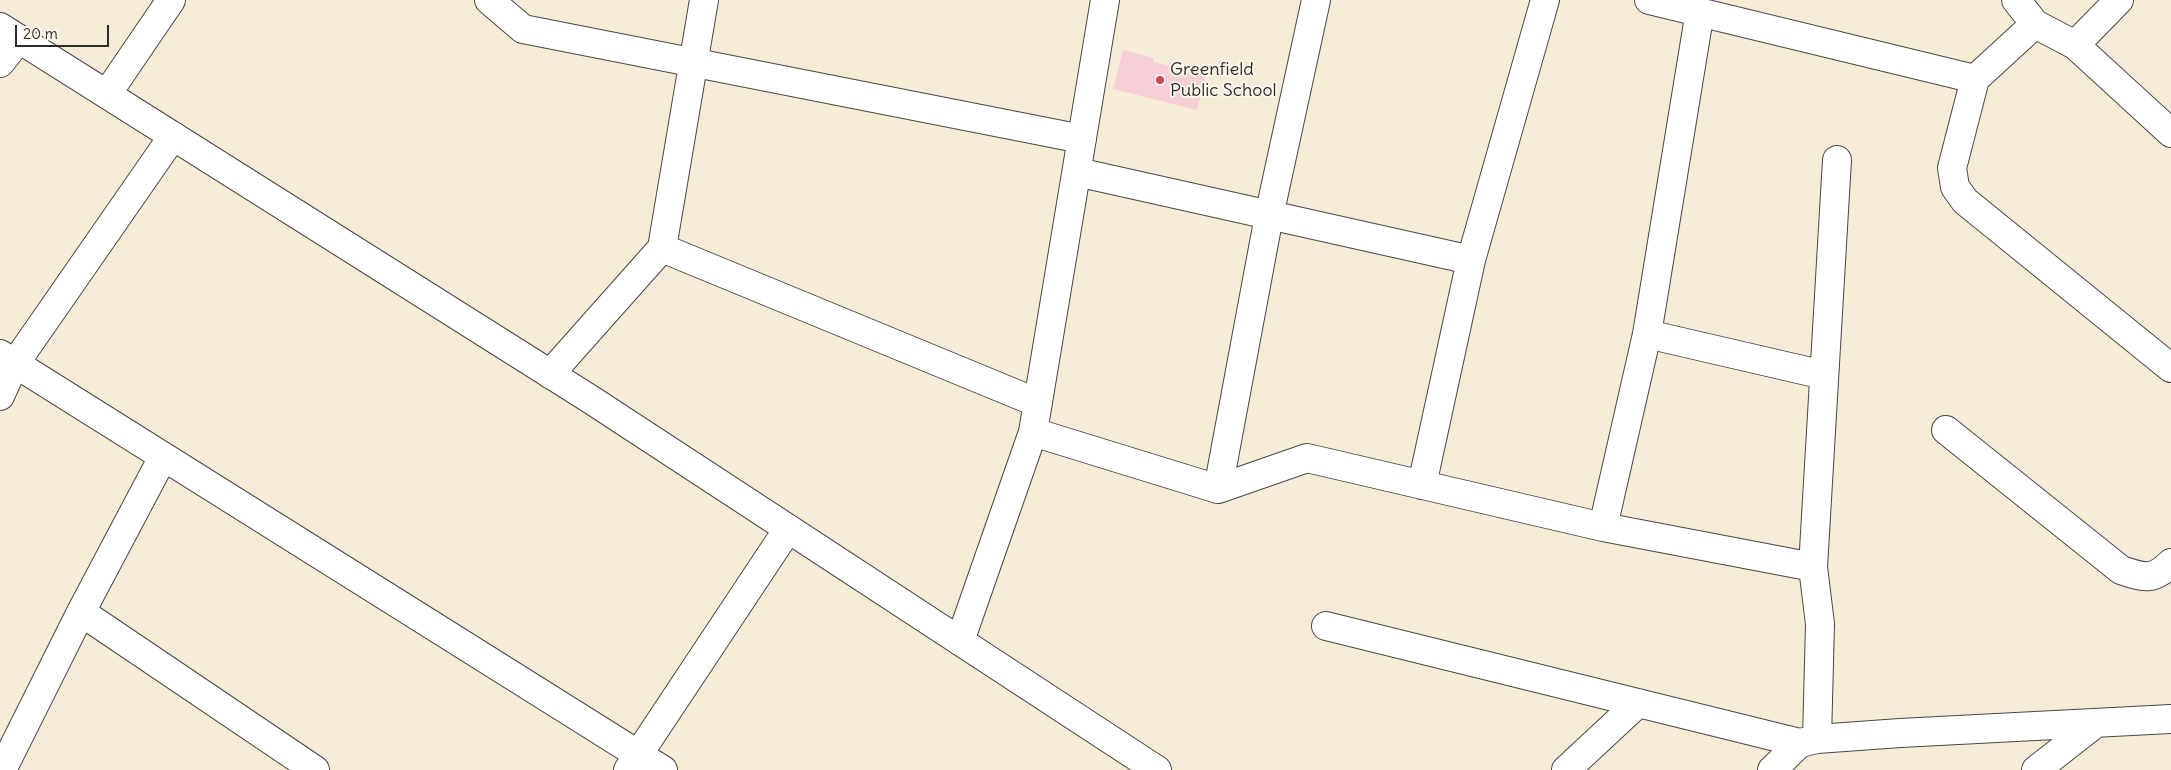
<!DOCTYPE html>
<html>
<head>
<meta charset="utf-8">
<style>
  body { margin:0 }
  #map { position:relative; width:2171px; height:770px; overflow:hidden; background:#f5ecd7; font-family:Delius,sans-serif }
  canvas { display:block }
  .scale { position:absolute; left:15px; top:25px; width:94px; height:22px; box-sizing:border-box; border:2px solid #2b2b2b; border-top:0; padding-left:6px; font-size:15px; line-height:18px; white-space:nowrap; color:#2b2b2b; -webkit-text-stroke:4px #fbf7ec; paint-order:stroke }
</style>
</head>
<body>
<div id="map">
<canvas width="2171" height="770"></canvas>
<div class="scale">20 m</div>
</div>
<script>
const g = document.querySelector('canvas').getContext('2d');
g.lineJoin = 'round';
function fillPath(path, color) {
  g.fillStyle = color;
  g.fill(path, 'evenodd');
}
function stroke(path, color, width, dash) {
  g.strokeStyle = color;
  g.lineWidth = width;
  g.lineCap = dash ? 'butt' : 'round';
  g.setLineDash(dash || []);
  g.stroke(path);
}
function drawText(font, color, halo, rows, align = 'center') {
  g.font = font + ' Delius,sans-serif';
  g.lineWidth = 4;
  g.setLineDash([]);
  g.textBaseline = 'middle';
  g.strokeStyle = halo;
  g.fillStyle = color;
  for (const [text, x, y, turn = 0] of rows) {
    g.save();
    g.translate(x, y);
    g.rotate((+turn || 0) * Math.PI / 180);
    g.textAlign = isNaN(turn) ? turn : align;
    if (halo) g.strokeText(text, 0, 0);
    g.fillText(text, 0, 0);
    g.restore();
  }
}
fillPath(new Path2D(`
  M1123,50L1154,58L1153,62L1169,66L1170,62L1207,71L1197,110L1113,89Z`), '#f6cfd6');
const minor = new Path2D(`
  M489,0L523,29L1082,139
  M704,0L662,248L1038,403
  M1649,0L1975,79
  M2016,0L2035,24L1975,79L1952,168L1955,187L1965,201L2171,368
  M2035,24L2075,45L2171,133
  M2075,45L2119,0
  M0,63L19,39
  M107,94L171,0
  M1077,172L1471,260
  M1647,334L1824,375
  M0,354L663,770
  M550,374L662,248
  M0,396L14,365L173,136
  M1946,430L2121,570C2144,578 2153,581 2171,563
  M1033,432L1218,489L1307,458L1603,527L1813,567L1820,624L1817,739
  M1422,485L1471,260L1545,0
  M1218,489L1269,216L1316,0
  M1603,527L1647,334L1700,11
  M1813,567L1837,160
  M81,612L315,770
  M1326,626L1800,743L1817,739L1900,733L2171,719
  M960,641L1033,432L1105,0
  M2,770L81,612L163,457
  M628,770L788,529
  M1566,770L1638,703
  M1772,770L1800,743
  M2036,770L2096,723`);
const tertiary = new Path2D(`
  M0,27L590,399L1157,770`);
stroke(minor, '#494845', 30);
stroke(tertiary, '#494845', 30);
stroke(minor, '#fff', 28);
stroke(tertiary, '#fff', 28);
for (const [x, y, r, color] of [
  [1160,80,5,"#d1495b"]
]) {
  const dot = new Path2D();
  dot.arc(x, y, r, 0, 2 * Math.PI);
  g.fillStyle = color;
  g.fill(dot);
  stroke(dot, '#fbf7ec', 2);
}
drawText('18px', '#2b2b2b', '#fbf7ec', [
  ["Greenfield",1170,70],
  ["Public School",1170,91]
], 'left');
</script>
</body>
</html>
